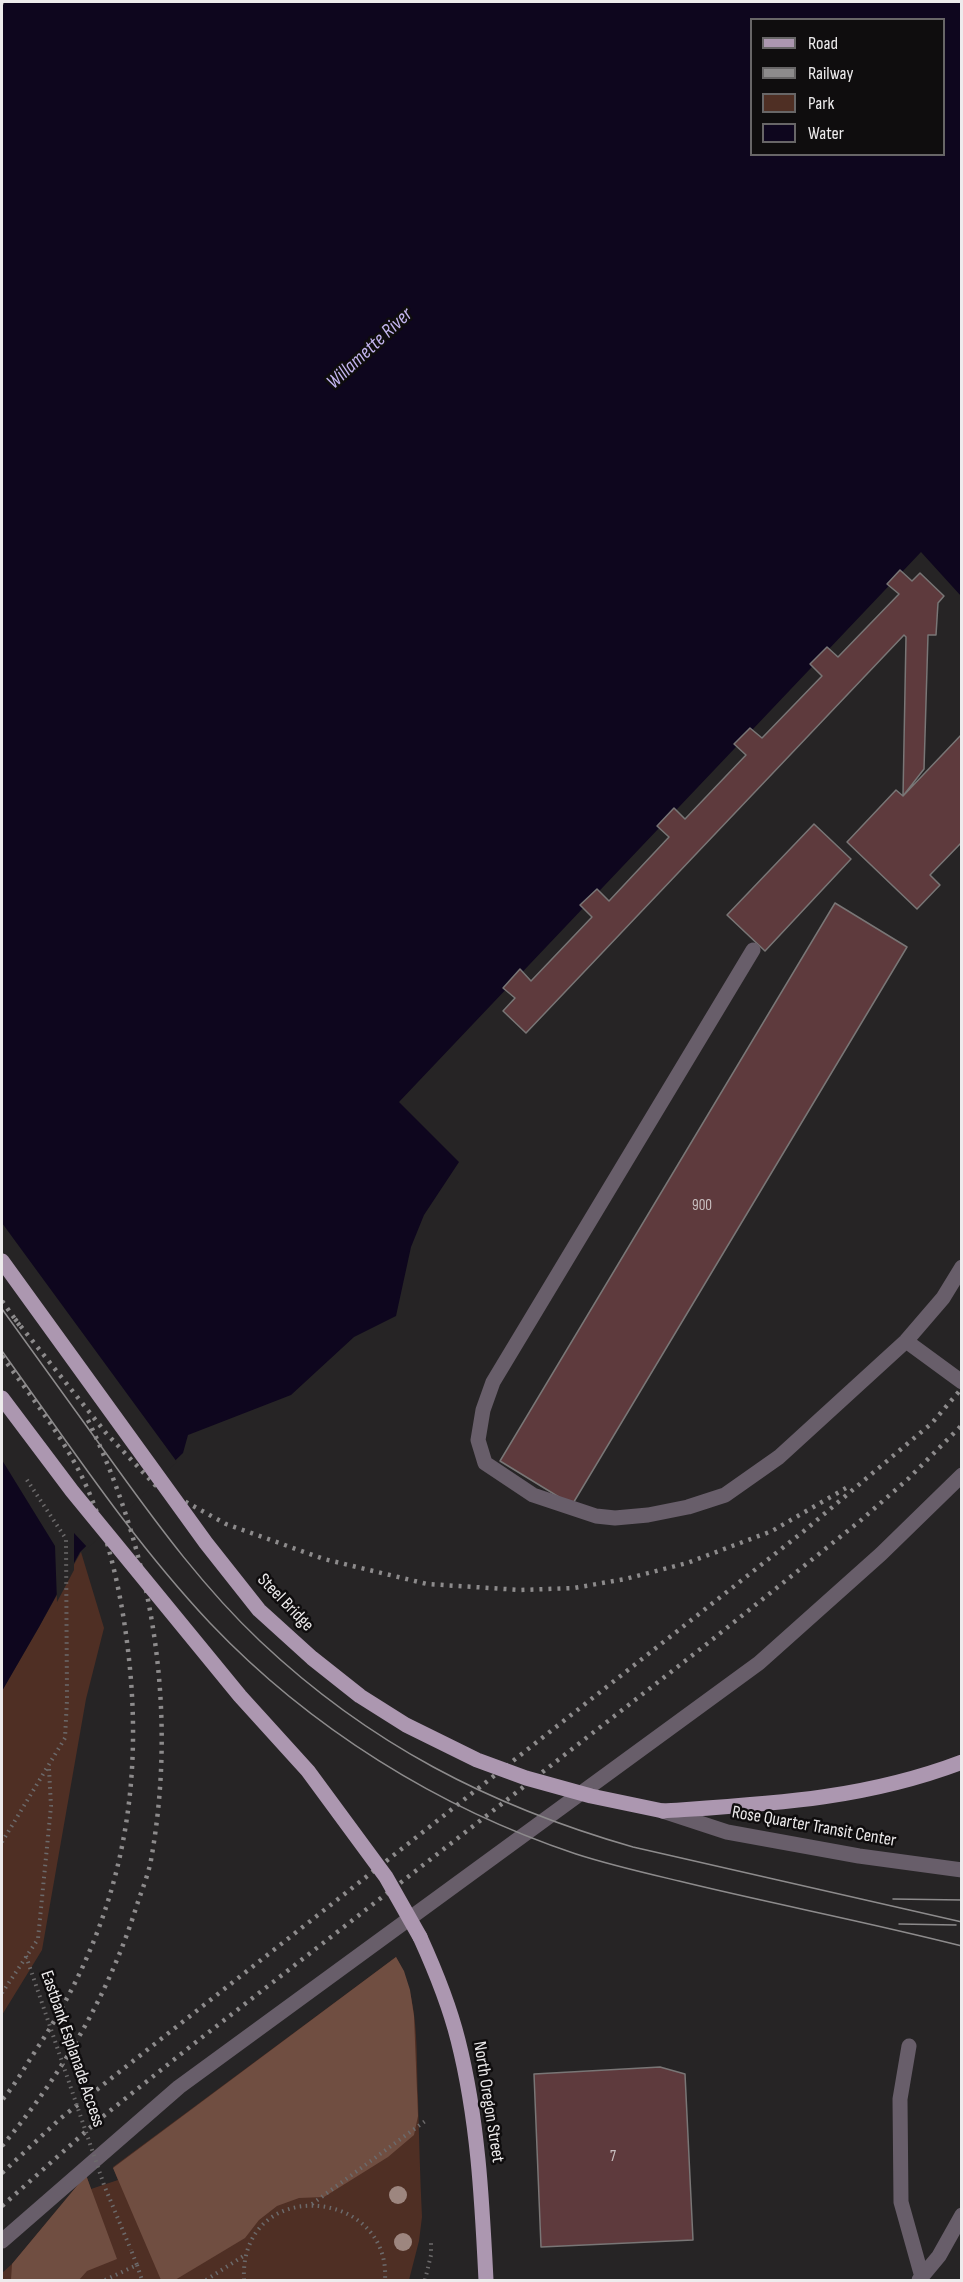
<!DOCTYPE html>
<html>
<head>
<meta charset="utf-8">
<style>
  body { margin:0 }
  #map { position:relative; width:963px; height:2282px; overflow:hidden; background:#262425; font-family:"Sofia Sans Condensed",sans-serif }
  canvas { display:block }
  .frame { position:absolute; inset:0; border:3px solid #edebec; pointer-events:none }
  .legend { position:absolute; left:750px; top:18px; width:195px; height:138px; box-sizing:border-box; background:#0f0d0e; border:2px solid #686667; margin:0; padding:8px 10px; list-style:none; font-size:18px; color:#edebec }
  .legend li { display:flex; align-items:center; gap:12px; height:30px }
  .legend b { width:30px; border:2px solid #686667 }
</style>
</head>
<body>
<div id="map">
<canvas width="963" height="2282"></canvas>
<div class="frame"></div>
<ul class="legend">
<li><b style="height:8px;background:#ac97b0"></b>Road</li>
<li><b style="height:8px;background:#8d8b8c"></b>Railway</li>
<li><b style="height:16px;background:#4f2f24"></b>Park</li>
<li><b style="height:16px;background:#0e061e"></b>Water</li>
</ul>
</div>
<script>
const g = document.querySelector('canvas').getContext('2d');
g.lineJoin = 'round';
function fillPath(path, color) {
  g.fillStyle = color;
  g.fill(path, 'evenodd');
}
function stroke(path, color, width, dash) {
  g.strokeStyle = color;
  g.lineWidth = width;
  g.lineCap = dash ? 'butt' : 'round';
  g.setLineDash(dash || []);
  g.stroke(path);
}
function drawText(font, color, halo, rows, align = 'center') {
  g.font = font + ' "Sofia Sans Condensed",sans-serif';
  g.lineWidth = 5;
  g.setLineDash([]);
  g.textBaseline = 'middle';
  g.strokeStyle = halo;
  g.fillStyle = color;
  for (const [text, x, y, turn = 0] of rows) {
    g.save();
    g.translate(x, y);
    g.rotate((+turn || 0) * Math.PI / 180);
    g.textAlign = isNaN(turn) ? turn : align;
    if (halo) g.strokeText(text, 0, 0);
    g.fillText(text, 0, 0);
    g.restore();
  }
}
fillPath(new Path2D(`
  M81,1552L104,1628L86,1699L42,1950L2,2015V1691L39,1627Z
  M396,1957C420,1998 416,2051 418,2097C419,2137 420,2177 422,2217L419,2241L409,2280H2V2273L12,2264L86,2175L91,2189L118,2180L113,2167Z`), '#4f2f24');
fillPath(new Path2D(`
  M396,1957L404,1971L410,1990L414,2016L418,2116L414,2135L388,2157L324,2197L299,2198L277,2206L259,2220L245,2238L175,2280H161L113,2168Z
  M86,2175L117,2259L87,2271L79,2280H11L12,2264Z`), '#704e41');
fillPath(new Path2D(`
  M2,2H961V596L921,552L399,1102L459,1162L424,1215L411,1247L396,1316L354,1337L291,1395L188,1435L183,1453L80,1552L39,1627L2,1691ZM752,20H944V154H752Z`), '#0e061e');
fillPath(new Path2D(`
  M2,1223L177,1462L88,1548L74,1533V1570L57,1602L55,1546L2,1460Z`), '#262425');
const building = new Path2D(`
  M900,570L912,581L920,573L944,596L938,603L936,635H928L924,769L903,796L906,637L904,635L526,1033L503,1011L515,998L503,988L520,969L531,981L592,917L580,905L597,889L609,901L669,837L657,826L674,808L685,819L746,755L734,744L750,728L762,738L822,676L810,664L827,647L838,657L899,594L887,584Z
  M962,734V842L930,875L940,885L917,909L847,842L896,790L903,796Z
  M814,824L851,859L765,951L727,915Z
  M835,903L907,947L572,1505L500,1461Z
  M660,2067L685,2074L693,2240L541,2247L534,2074Z`);
fillPath(building, '#5e3a3d');
stroke(building, '#797676', 1.5);
stroke(new Path2D(`
  M2,3L4,2
  M2,1842L65,1738L67,1700L66,1539L25,1477
  M2,1993L38,1939L51,1806L49,1769
  M312,2204L428,2119
  M137,2265L142,2280
  M105,2280L137,2265L131,2250
  M206,2280L245,2255
  M244,2280C239,2175 391,2187 385,2280
  M425,2280L431,2255V2239`), '#6c6a6b', 4, [1.5, 4.5]);
stroke(new Path2D(`
  M753,950L493,1382L483,1410L478,1440L485,1463L533,1495L596,1516L615,1518L648,1515L688,1507L725,1495L779,1457L906,1341L943,1298L962,1267
  M906,1341L962,1382
  M663,1811L727,1832L859,1856L962,1870
  M909,2046L900,2099L901,2202L922,2277
  M2,2241L179,2087L759,1663L881,1554L962,1475
  M919,2280L939,2256L962,2215`), '#685e6a', 15);
stroke(new Path2D(`
  M663,1811C767,1804 862,1800 962,1762
  M420,1937C435,1970 449,2004 458,2040C478,2119 482,2200 486,2280`), '#ac97b0', 15);
stroke(new Path2D(`
  M2,1309C40,1362 78,1414 116,1467C160,1528 205,1589 260,1641C369,1744 490,1806 633,1847L962,1922
  M2,1351C68,1443 132,1540 210,1623C310,1728 438,1808 576,1854C610,1865 645,1873 679,1881C773,1904 868,1922 962,1946
  M893,1899L962,1900
  M899,1924L956,1925`), '#8d8b8c', 1.5);
stroke(new Path2D(`
  M2,1301L20,1326
  M15,1319L106,1433L155,1485L226,1524L324,1559L427,1584L521,1590L574,1588L625,1579L687,1563L772,1531L846,1488
  M2,1356C31,1397 62,1435 84,1481C107,1531 120,1587 127,1642C146,1789 121,1919 40,2044C27,2063 16,2084 2,2100
  M2,2146C61,2076 108,1996 136,1908C141,1892 148,1876 151,1860C178,1710 153,1553 86,1416
  M2,2173L61,2118L804,1531L932,1423L962,1388
  M2,2206L101,2118L191,2046L703,1647L860,1521L908,1479L962,1425`), '#8d8b8c', 4.5, [3, 6]);
stroke(new Path2D(`
  M26,1956L104,2185L131,2250`), '#6c6a6b', 4, [1.5, 4.5]);
stroke(new Path2D(`
  M2,1261L206,1543L259,1610L312,1658L360,1696L406,1725L477,1760L526,1778L591,1796L663,1811
  M2,1398L72,1491L240,1696L308,1771L386,1877L420,1937`), '#ac97b0', 15);
g.fillStyle = '#9d867f';
for (const [x, y] of [
  [398,2195],
  [403,2242]
]) {
  g.beginPath();
  g.arc(x, y, 9, 0, 2 * Math.PI);
  g.fill();
}
drawText('15px', '#c9bfc0', null, [
  ["900",702,1206],
  ["7",613,2157]
]);
drawText('18px', '#edebec', '#0f0d0e', [
  ["Steel Bridge",285,1603,46],
  ["Rose Quarter Transit Center",814,1827,10],
  ["Eastbank Esplanade Access",72,2049,71],
  ["North Oregon Street",488,2102,81]
]);
drawText('italic 20px', '#c2b4ed', '#0f0d0e', [
  ["Willamette River",370,349,-43]
]);
</script>
</body>
</html>
